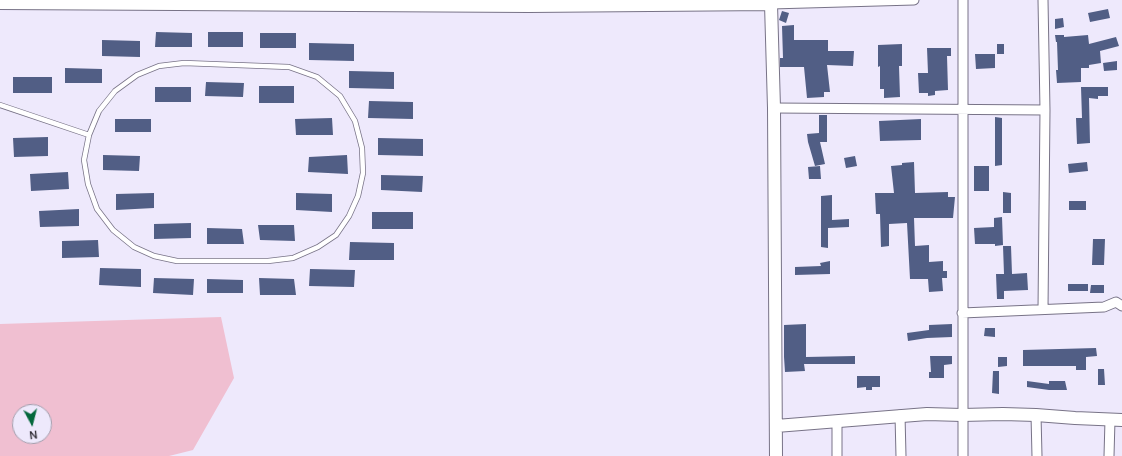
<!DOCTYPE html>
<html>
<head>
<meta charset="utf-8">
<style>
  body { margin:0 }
  #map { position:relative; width:1122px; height:456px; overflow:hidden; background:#eee9fc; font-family:Manrope,sans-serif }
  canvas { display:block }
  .north { position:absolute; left:12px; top:404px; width:40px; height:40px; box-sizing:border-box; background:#eee9fc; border:1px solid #a19dac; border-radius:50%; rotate:173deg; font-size:11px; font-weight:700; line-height:16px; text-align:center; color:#2d2a33 }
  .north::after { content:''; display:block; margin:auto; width:14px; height:18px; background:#04673c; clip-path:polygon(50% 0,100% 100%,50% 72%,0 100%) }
</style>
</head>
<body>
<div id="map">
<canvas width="1122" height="456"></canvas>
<div class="north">N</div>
</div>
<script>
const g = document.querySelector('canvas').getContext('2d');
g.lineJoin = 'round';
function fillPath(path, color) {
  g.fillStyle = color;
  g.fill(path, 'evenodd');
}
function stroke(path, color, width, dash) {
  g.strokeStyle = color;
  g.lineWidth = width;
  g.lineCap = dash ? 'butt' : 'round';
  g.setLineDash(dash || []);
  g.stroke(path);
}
fillPath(new Path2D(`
  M221,317L234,378L193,450L169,456H0V324ZM20,412H44V436H20Z`), '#f0bfd1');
fillPath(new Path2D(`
  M1108,9L1110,18L1090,22L1088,13Z
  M782,11L789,13L786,23L779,20Z
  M1063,18L1064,27L1055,29V19Z
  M794,25V40H828V51H854L853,66L827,65L830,92H824V97L807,98L804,67H780V58H783L782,26Z
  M156,32L192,33V47H155Z
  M208,32H243V47H208Z
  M260,33H296V48H260Z
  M1055,35H1064V37L1088,35L1089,44L1116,37L1119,46L1100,51L1101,63L1089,65V68H1081V82L1057,83L1056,70H1058L1057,42H1056Z
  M102,40L140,41V57L102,56Z
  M309,43L354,44V61L309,60Z
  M902,44V66H899L900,97L884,98V89H880V66L878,67V45Z
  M997,44H1004V54H997Z
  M927,48H951V56H947L948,90L935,91V95L928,96V93H919L918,73H928Z
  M975,54H995V68L976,69Z
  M1117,61V70L1104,71L1103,63Z
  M65,68L102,69V83H65Z
  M349,71L394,72V89L349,88Z
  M13,77H52V93H13Z
  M206,82L244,83L243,97L205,96Z
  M259,86H294V103H259Z
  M155,87H191V102H155Z
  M1081,87H1108V96H1098V99L1089,98L1090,143L1077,144L1076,118H1082Z
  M369,101L413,102V119L368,118Z
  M819,115H827V142H820L825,164L815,166L808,142L807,134L819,133Z
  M995,117L1002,118V165L995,166Z
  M332,118L333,135H296L295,119Z
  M115,119H151V132H115Z
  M921,119V140L880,141L879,121Z
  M48,137V156L14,157L13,138Z
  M378,138L423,139V156L378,155Z
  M103,155L140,156L139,171L103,170Z
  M347,155L348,174L308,172L309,157Z
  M855,156L857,166L846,168L844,158Z
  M914,162L915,193L948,192V197H955L953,218H914L915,246L929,245V262L943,261V271H947V278H942L943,291L929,292L928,279H910L907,223L889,224V246L881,247L880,214H876L875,193H894L891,166L902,165V163Z
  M1087,162L1088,171L1069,173L1068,164Z
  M820,166L821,179H809L808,167Z
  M974,166H989V191H974Z
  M68,172L69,189L31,191L30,174Z
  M381,175L423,176L422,192L381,190Z
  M1003,192L1011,193V213H1003Z
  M154,193V208L116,210V194Z
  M296,193L332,194V212L296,210Z
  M832,195V220L849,219V227L828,228V248L821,247V196Z
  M1069,201H1086V210H1069Z
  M79,209V226L40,227L39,211Z
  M372,212H413V229H372Z
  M1002,217L1003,245L995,246V244H975L974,228L994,227V218Z
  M191,223V238L154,239V224Z
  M258,225H294L295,241L260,240Z
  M207,228L242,229L244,244H207Z
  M1093,239H1105L1104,265H1092Z
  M98,240L99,257L62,258V241Z
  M350,242L394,243V260H349Z
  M1003,246H1011L1012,274L1027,273L1028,290L1004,291V299H997L996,274H1004Z
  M830,261V274L795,275V267L821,266L820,263Z
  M100,268L141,269V287L99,285Z
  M310,269L355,270L354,287L309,286Z
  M154,278L194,279L193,295L153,293Z
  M259,278L294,279L296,295H260Z
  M207,279L243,280V293H207Z
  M1068,284H1088V291H1068Z
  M1091,285H1104V293H1090Z
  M806,324V357L855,356V364H804L805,371L785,372L784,357V325Z
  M952,324V337L927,338L908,341L907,333L929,330V325Z
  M985,328H995V337L984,336Z
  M1096,348L1097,356L1086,357V370H1076V366H1023V350Z
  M930,356H952V364L944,365V378H929V372H931Z
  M998,357H1007V366L998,367Z
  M1098,369H1104L1105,385H1098Z
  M993,371H999V394L992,393Z
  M857,376H880V387H872V390H866V387L857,388Z
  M1027,381L1049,384V381H1065L1067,390H1049L1027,387Z`), '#515e85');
const service = new Path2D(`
  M184,63L289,67L317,77L340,96L355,121L362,148L363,173L358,196L349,216L336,235L318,247L293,258L268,261H177L154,256L134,247L113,230L97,209L88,184L84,160L89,135L99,111L115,91L137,75L159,66Z
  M0,105L89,135`);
const minor = new Path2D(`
  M771,0V4L914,0
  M963,0V456
  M774,108L1045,110
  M1043,309L1045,110L1043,0
  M962,313L1104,307L1116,302L1122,306
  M900,415L901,456
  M1036,415L1037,456
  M837,421V456
  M1109,456L1110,420`);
const tertiary = new Path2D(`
  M0,3L529,6L771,4L774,108L776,456
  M776,426L927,414L962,415L1003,414L1036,415L1075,418L1122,420`);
stroke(service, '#787387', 6);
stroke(minor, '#787387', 11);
stroke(tertiary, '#787387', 14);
stroke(service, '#fff', 4.5);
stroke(minor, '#fff', 9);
stroke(tertiary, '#fff', 12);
</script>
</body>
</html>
